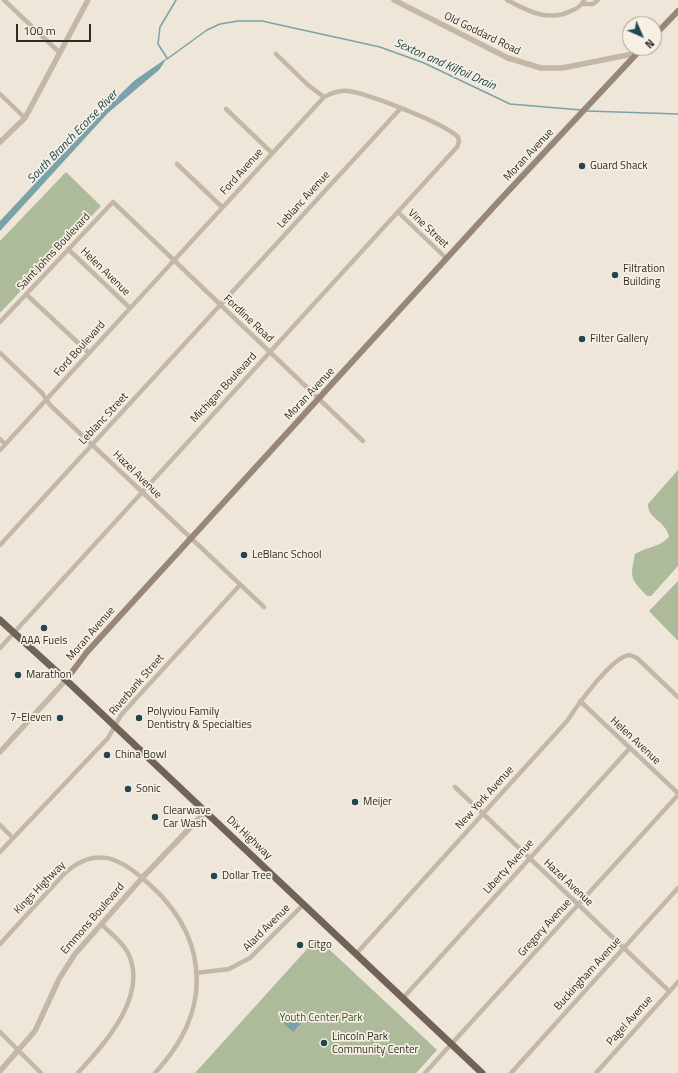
<!DOCTYPE html>
<html>
<head>
<meta charset="utf-8">
<style>
  body { margin:0 }
  #map { position:relative; width:678px; height:1073px; overflow:hidden; background:#eee6d8; font-family:"Titillium Web",sans-serif }
  canvas { display:block }
  .north { position:absolute; left:622px; top:16px; width:40px; height:40px; box-sizing:border-box; background:#f6f0e4; border:1px solid #a7a198; border-radius:50%; rotate:135deg; font-size:11px; font-weight:700; line-height:16px; text-align:center; color:#312b26 }
  .north::after { content:''; display:block; margin:auto; width:14px; height:18px; background:#20474f; clip-path:polygon(50% 0,100% 100%,50% 72%,0 100%) }
  .scale { position:absolute; left:16px; top:24px; width:75px; height:18px; box-sizing:border-box; border:2px solid #312b26; border-top:0; padding-left:5px; font-size:12px; line-height:14px; white-space:nowrap; color:#312b26; -webkit-text-stroke:3px #f6f0e4; paint-order:stroke }
</style>
</head>
<body>
<div id="map">
<canvas width="678" height="1073"></canvas>
<div class="north">N</div>
<div class="scale">100 m</div>
</div>
<script>
const g = document.querySelector('canvas').getContext('2d');
g.lineJoin = 'round';
function fillPath(path, color) {
  g.fillStyle = color;
  g.fill(path, 'evenodd');
}
function stroke(path, color, width, dash) {
  g.strokeStyle = color;
  g.lineWidth = width;
  g.lineCap = dash ? 'butt' : 'round';
  g.setLineDash(dash || []);
  g.stroke(path);
}
function drawText(font, color, halo, rows, align = 'center') {
  g.font = font + ' "Titillium Web",sans-serif';
  g.lineWidth = 3.5;
  g.setLineDash([]);
  g.textBaseline = 'middle';
  g.strokeStyle = halo;
  g.fillStyle = color;
  for (const [text, x, y, turn = 0] of rows) {
    g.save();
    g.translate(x, y);
    g.rotate((+turn || 0) * Math.PI / 180);
    g.textAlign = isNaN(turn) ? turn : align;
    if (halo) g.strokeText(text, 0, 0);
    g.fillText(text, 0, 0);
    g.restore();
  }
}
fillPath(new Path2D(`
  M66,172L101,206L0,313V241Z
  M678,470V566L651,596H647C630,578 630,578 635,554C646,547 660,547 669,537C668,534 667,530 665,528C659,519 648,517 648,504Z
  M678,581V641L649,611Z
  M317,938L437,1050L416,1073H195Z`), '#adbb9a');
fillPath(new Path2D(`
  M167,58L159,70L108,113L0,231V221L101,113L135,80Z
  M299,1011L306,1018L293,1032L280,1020L287,1013L293,1018Z`), '#7aa2a8');
stroke(new Path2D(`
  M167,58L158,44L160,27L176,0
  M167,59L207,30L220,24L238,21H262L380,47L424,63L510,104L581,110
  M587,111L678,114`), '#7aa2a8', 1.5);
stroke(new Path2D(`
  M4,0L60,53
  M507,0C528,11 549,23 573,10C578,8 582,5 584,0
  M583,4H593L598,0
  M276,54L308,85L324,97
  M0,94L25,118
  M226,109L272,153
  M177,164L222,207
  M398,212L447,259
  M68,249L130,308
  M26,294L89,353
  M0,322L113,202L363,441
  M0,353L42,393L50,405L264,607
  M0,439L5,444
  M0,450L324,97C332,93 339,90 348,91C369,94 444,123 458,137L459,142L457,147L0,648
  M0,545L401,108
  M580,701L678,793
  M455,787L669,991
  M0,825L13,838
  M0,852L108,738L121,715L240,585
  M0,944L64,874C96,844 122,859 149,884C165,898 178,914 187,934C195,952 198,973 196,993C192,1025 176,1050 155,1073
  M356,954L567,721C577,706 613,655 630,655L637,658L678,697
  M196,973L229,969L250,958L303,905
  M403,998L630,748
  M0,1032L41,1073
  M78,1073C104,1044 149,996 128,953C122,941 110,933 101,924
  M425,1073L678,795
  M511,1073L678,888
  M596,1073L678,982`), '#c5b7a6', 4.5);
stroke(new Path2D(`
  M394,0L508,58L541,68H562L638,53
  M0,142L25,118L88,0
  M0,752L66,680
  M0,1071L35,1031L59,979L75,954L142,878L205,812`), '#c5b7a6', 5.5);
stroke(new Path2D(`
  M654,36L678,11
  M66,680L87,652L499,201L642,48`), '#988678', 6);
stroke(new Path2D(`
  M0,620L66,680L482,1073`), '#726358', 7);
for (const [x, y, r, color] of [
  [582,166,4,"#20474f"],
  [615,275,4,"#20474f"],
  [582,339,4,"#20474f"],
  [244,555,4,"#20474f"],
  [44,628,4,"#20474f"],
  [18,675,4,"#20474f"],
  [60,718,4,"#20474f"],
  [139,718,4,"#20474f"],
  [107,755,4,"#20474f"],
  [128,789,4,"#20474f"],
  [355,802,4,"#20474f"],
  [155,817,4,"#20474f"],
  [214,876,4,"#20474f"],
  [300,945,4,"#20474f"],
  [324,1043,4,"#20474f"]
]) {
  const dot = new Path2D();
  dot.arc(x, y, r, 0, 2 * Math.PI);
  g.fillStyle = color;
  g.fill(dot);
  stroke(dot, '#f6f0e4', 1.5);
}
drawText('11px', '#312b26', '#f6f0e4', [
  ["Old Goddard Road",482,34,26],
  ["Moran Avenue",529,155,-47],
  ["Ford Avenue",242,172,-48],
  ["Leblanc Avenue",304,200,-48],
  ["Vine Street",428,229,43],
  ["Saint Johns Boulevard",54,252,-47],
  ["Helen Avenue",105,272,44],
  ["Fordline Road",248,319,43],
  ["Ford Boulevard",80,349,-48],
  ["Michigan Boulevard",224,388,-47],
  ["Moran Avenue",310,394,-47],
  ["Leblanc Street",104,419,-47],
  ["Hazel Avenue",137,475,44],
  ["Moran Avenue",91,634,-49],
  ["Riverbank Street",137,685,-49],
  ["Helen Avenue",635,741,43],
  ["New York Avenue",485,798,-48],
  ["Dix Highway",249,838,43],
  ["Liberty Avenue",509,867,-48],
  ["Hazel Avenue",568,883,43],
  ["Kings Highway",40,888,-46],
  ["Emmons Boulevard",93,919,-49],
  ["Alard Avenue",267,928,-45],
  ["Gregory Avenue",545,928,-48],
  ["Buckingham Avenue",588,974,-48],
  ["Pagel Avenue",630,1021,-48]
]);
drawText('11px', '#312b26', '#f6f0e4', [
  ["Guard Shack",590,166],
  ["Filtration",623,269],
  ["Building",623,282],
  ["Filter Gallery",590,339],
  ["LeBlanc School",252,555],
  ["AAA Fuels",44,641,"center"],
  ["Marathon",26,675],
  ["Polyviou Family",147,712],
  ["Dentistry & Specialties",147,725],
  ["7-Eleven",52,718,"right"],
  ["China Bowl",115,755],
  ["Sonic",136,789],
  ["Meijer",363,802],
  ["Clearwave",163,811],
  ["Car Wash",163,824],
  ["Dollar Tree",222,876],
  ["Citgo",308,945],
  ["Lincoln Park",332,1037],
  ["Community Center",332,1050]
], 'left');
drawText('11px', '#3e4d2c', '#f6f0e4', [
  ["Youth Center Park",321,1018]
]);
drawText('italic 12px', '#20474f', '#f6f0e4', [
  ["Sexton and Kilfoil Drain",445,65,24],
  ["South Branch Ecorse River",73,137,-46]
]);
</script>
</body>
</html>
